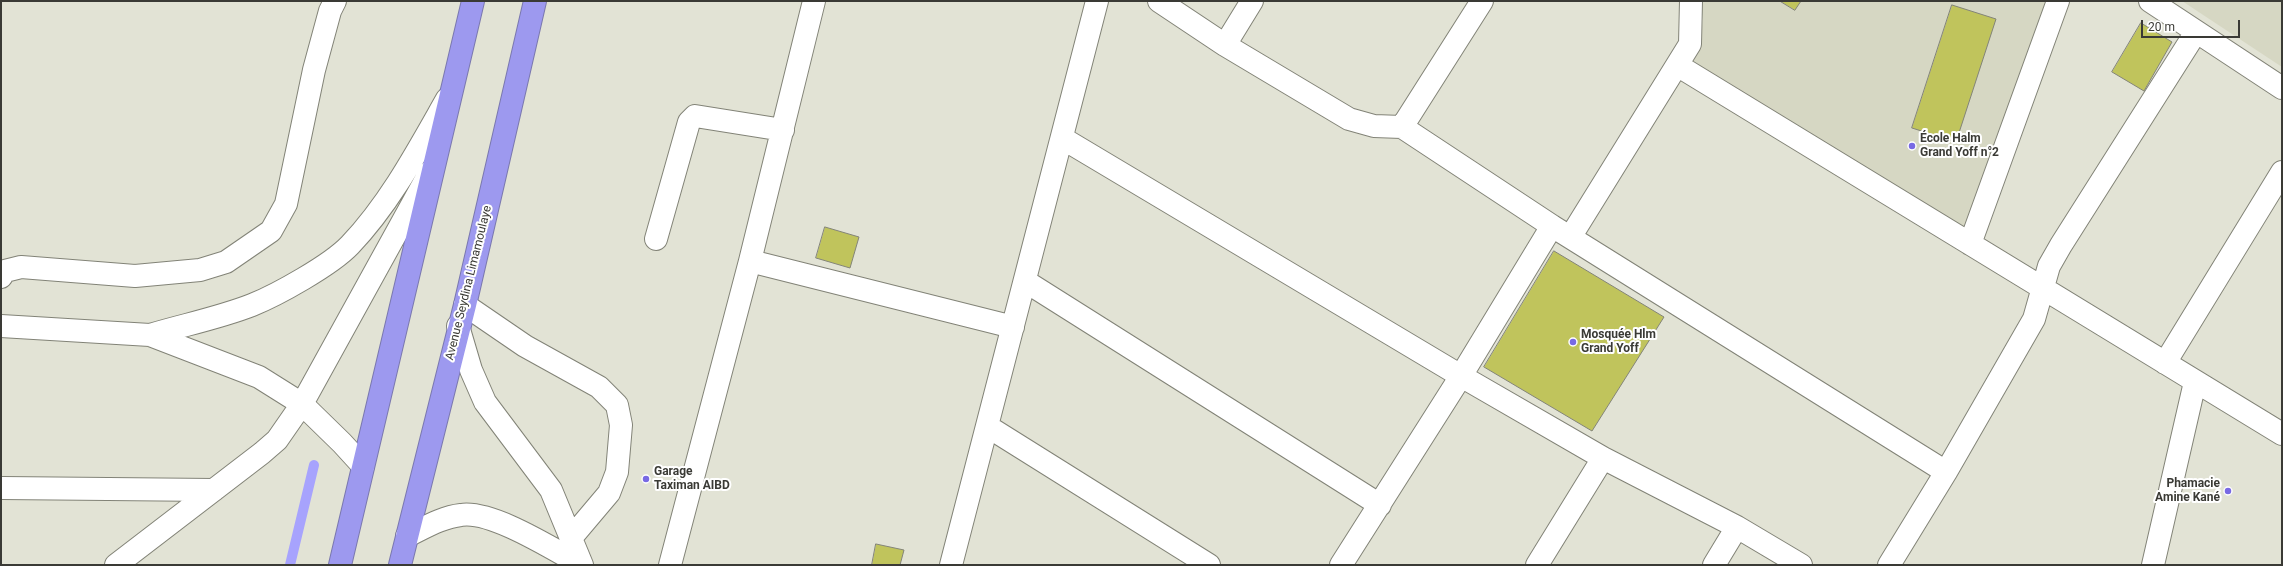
<!DOCTYPE html>
<html>
<head>
<meta charset="utf-8">
<style>
  body { margin:0 }
  #map { position:relative; width:2283px; height:566px; overflow:hidden; background:#e2e3d5; font-family:Roboto,sans-serif }
  canvas { display:block }
  .frame { position:absolute; inset:0; border:2px solid #3a3a35; pointer-events:none }
  .scale { position:absolute; left:2141px; top:20px; width:99px; height:18px; box-sizing:border-box; border:2px solid #3a3a35; border-top:0; padding-left:5px; font-size:12px; line-height:14px; white-space:nowrap; color:#3a3a35; -webkit-text-stroke:3px #fff; paint-order:stroke }
</style>
</head>
<body>
<div id="map">
<canvas width="2283" height="566"></canvas>
<div class="frame"></div>
<div class="scale">20 m</div>
</div>
<script>
const g = document.querySelector('canvas').getContext('2d');
g.lineJoin = 'round';
function fillPath(path, color) {
  g.fillStyle = color;
  g.fill(path, 'evenodd');
}
function stroke(path, color, width, dash) {
  g.strokeStyle = color;
  g.lineWidth = width;
  g.lineCap = dash ? 'butt' : 'round';
  g.setLineDash(dash || []);
  g.stroke(path);
}
function drawText(font, color, halo, rows, align = 'center') {
  g.font = font + ' Roboto,sans-serif';
  g.lineWidth = 4;
  g.setLineDash([]);
  g.textBaseline = 'middle';
  g.strokeStyle = halo;
  g.fillStyle = color;
  for (const [text, x, y, turn = 0] of rows) {
    g.save();
    g.translate(x, y);
    g.rotate((+turn || 0) * Math.PI / 180);
    g.textAlign = isNaN(turn) ? turn : align;
    if (halo) g.strokeText(text, 0, 0);
    g.fillText(text, 0, 0);
    g.restore();
  }
}
fillPath(new Path2D(`
  M1700,1H2048L1966,231L1689,61L1699,47L1703,20Z
  M2182,1H2282V67Z`), '#d6d7c3');
stroke(new Path2D(`
  M290,565L314,465`), '#a7a3fd', 10);
const building = new Path2D(`
  M1780,1H1801L1795,10Z
  M1952,5L1996,19L1956,142L1912,128Z
  M2141,23L2172,42L2144,91L2112,72Z
  M825,227L859,237L850,268L816,258Z
  M1554,251L1664,317L1592,431L1484,367Z
  M876,544L904,550L900,565H872Z`);
fillPath(building, '#c0c45c');
stroke(building, '#838478', 1);
const minor = new Path2D(`
  M1159,1L1225,45L1349,119L1374,126L1402,127L1552,226L1946,472
  M2150,1L2282,88
  M1225,45L1252,1
  M1677,65L2282,434
  M1402,127L1482,1
  M1062,138L1461,376L1603,458L1737,527L1801,565
  M1571,236L1690,44L1691,1
  M656,239L689,122L695,116L783,130
  M1970,244L2058,1
  M750,261L1013,327
  M1,277L5,271L21,267L135,276L200,270L226,262L271,231L286,204L314,70L330,11L335,1
  M1025,281L1380,505
  M465,305L525,346L599,387L617,405L621,425L617,472L609,493L571,538
  M1,326L150,335L259,377L302,404L342,443L363,466
  M458,326L471,370L485,402L551,490L582,565
  M150,335C183,325 219,318 252,305C277,295 331,265 350,245C390,203 418,150 447,99
  M2165,363L2282,172
  M987,426L1209,565
  M2,488L214,490
  M407,536C424,528 442,517 461,515C492,510 554,550 582,565
  M116,565L262,453L277,440L302,404L430,172
  M670,565L750,261L814,1
  M951,565L1097,1
  M1341,565L1461,376L1552,226
  M1537,565L1603,458
  M1714,565L1737,527
  M1889,565L1946,472L2034,319L2049,266L2061,245L2196,32
  M2153,565L2195,382`);
const highway = new Path2D(`
  M340,565L473,1
  M400,565L465,305L535,1`);
stroke(minor, '#828377', 24);
stroke(highway, '#7a78ae', 24);
stroke(minor, '#fff', 22);
stroke(highway, '#9d99ef', 22);
for (const [x, y, r, color] of [
  [1912,146,4,"#7869e4"],
  [1573,342,4,"#7869e4"],
  [646,479,4,"#7869e4"],
  [2228,491,4,"#7869e4"]
]) {
  const dot = new Path2D();
  dot.arc(x, y, r, 0, 2 * Math.PI);
  g.fillStyle = color;
  g.fill(dot);
  stroke(dot, '#fff', 1.5);
}
drawText('bold 12px', '#3a3a35', '#fff', [
  ["École Halm",1920,139],
  ["Grand Yoff n°2",1920,153],
  ["Mosquée Hlm",1581,335],
  ["Grand Yoff",1581,349],
  ["Garage",654,472],
  ["Taximan AIBD",654,486],
  ["Phamacie",2220,484,"right"],
  ["Amine Kané",2220,498,"right"]
], 'left');
drawText('12px', '#3a3a35', '#fff', [
  ["Avenue Seydina Limamoulaye",469,283,-76]
]);
</script>
</body>
</html>
